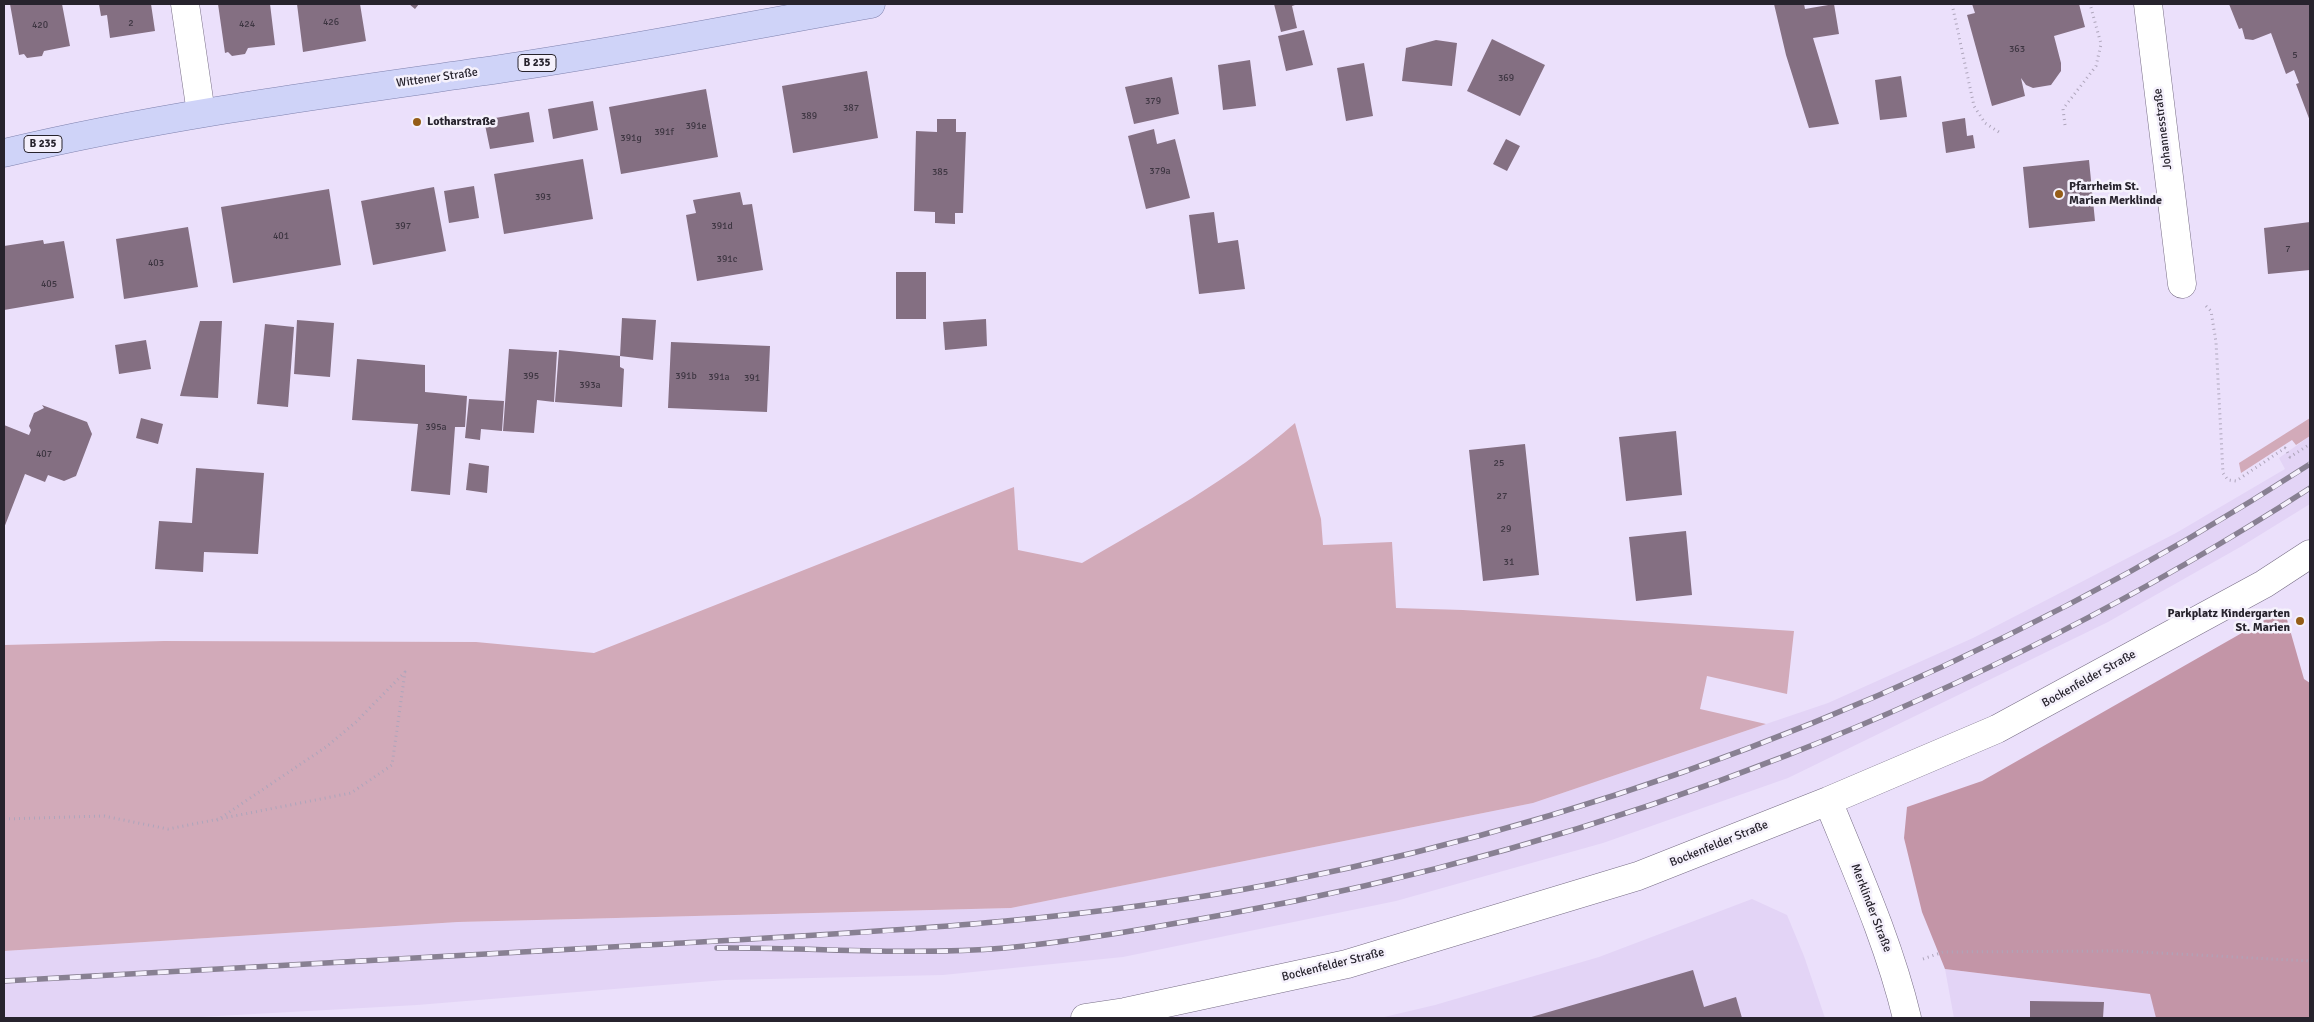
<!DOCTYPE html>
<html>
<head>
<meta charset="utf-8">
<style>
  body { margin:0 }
  #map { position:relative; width:2314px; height:1022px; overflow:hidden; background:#ebe0fb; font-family:Signika,sans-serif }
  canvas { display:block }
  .frame { position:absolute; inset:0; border:5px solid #27232d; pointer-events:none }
</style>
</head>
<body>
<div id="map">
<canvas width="2314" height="1022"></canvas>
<div class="frame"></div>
</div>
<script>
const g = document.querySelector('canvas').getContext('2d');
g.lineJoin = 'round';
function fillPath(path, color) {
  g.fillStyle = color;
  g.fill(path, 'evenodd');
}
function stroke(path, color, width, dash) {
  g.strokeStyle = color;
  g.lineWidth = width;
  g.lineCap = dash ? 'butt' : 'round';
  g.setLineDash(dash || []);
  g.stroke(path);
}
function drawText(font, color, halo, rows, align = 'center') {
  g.font = font + ' Signika,sans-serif';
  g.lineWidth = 5;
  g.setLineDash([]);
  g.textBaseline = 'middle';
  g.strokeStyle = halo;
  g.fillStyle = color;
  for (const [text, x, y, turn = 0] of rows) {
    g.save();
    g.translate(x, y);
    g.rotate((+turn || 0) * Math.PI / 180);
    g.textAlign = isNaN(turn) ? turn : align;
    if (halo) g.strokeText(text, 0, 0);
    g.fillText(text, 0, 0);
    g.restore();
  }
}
fillPath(new Path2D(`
  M2310,436V504L2242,546L2108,622L1788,778L1603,843L1396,901L1123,957L943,975L725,980L417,1005L182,1018H4V951L458,922L1011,908L1533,803L1828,703L1973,638L2176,533L2285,469L2279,458Z
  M1752,899L1787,915L1804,956L1825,1018H1380L1435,1005L1599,957Z
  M1945,969L2151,994L2156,1018H1954Z`), '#e3d4f6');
fillPath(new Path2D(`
  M2310,418V436L2296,445L2292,440L2241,473L2239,463Z
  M1295,423L1321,519L1323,545L1392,542L1396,608L1463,610L1794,631L1787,694L1707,676L1700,709L1766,724L1533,803L1011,908L458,922L4,951V645L164,641L476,642L594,653L1014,487L1018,550L1082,563C1155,520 1232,479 1295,423Z`), '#d2aab9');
fillPath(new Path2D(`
  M2284,609L2304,679L2310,683V1018H2156L2150,994L1945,969L1922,912L1904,838L1907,807L1982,781Z`), '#c395a7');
fillPath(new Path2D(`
  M10,4H62L70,46L44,51L42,56L27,58L24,54L19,55Z
  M99,4H151L155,31L110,38L107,15L101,16Z
  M218,4H270L275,45L248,48L245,54L232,56L228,52L225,53Z
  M297,4H360L366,41L303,52Z
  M409,4H419L415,9Z
  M1274,4H1298L1292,6L1297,28L1281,32Z
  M1774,4H1804L1805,9L1834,4L1839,34L1813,38L1839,124L1809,128L1786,55Z
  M1972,4H2079L2085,27L2054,36L2061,63V71L2051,85L2033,88L2026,85L2021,78L2025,96L1992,106L1967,15L1975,13Z
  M2229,4H2310V121L2296,84L2299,83L2294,70L2286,74L2271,33L2253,40L2245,39L2242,28L2239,29Z
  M1304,30L1313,65L1286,71L1278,36Z
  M1492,39L1545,65L1520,116L1467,91Z
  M1436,40L1457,43L1452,86L1402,81L1406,48Z
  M1250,60L1256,106L1223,110L1218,65Z
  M1364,63L1373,116L1346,121L1337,68Z
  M867,71L878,138L793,153L782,86Z
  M1901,76L1907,117L1880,120L1875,80Z
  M1172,77L1179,114L1134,124L1125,87Z
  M706,89L718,157L621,174L609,107Z
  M593,101L598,130L553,139L548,109Z
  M529,112L534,142L490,149L484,120Z
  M1965,118L1967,136L1973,135L1975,148L1946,153L1942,122Z
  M937,119H956V132H966L963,213H955V224L935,223V212L914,211L916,131L937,132Z
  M1154,129L1157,144L1175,139L1190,198L1146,209L1128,136Z
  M1506,139L1520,146L1507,171L1493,164Z
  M583,159L593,219L504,234L494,174Z
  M2089,160L2095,221L2029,228L2023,167Z
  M474,186L479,218L449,223L444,191Z
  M434,187L446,251L373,265L361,201Z
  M329,189L341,265L233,283L221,207Z
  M740,192L743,205L752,204L763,270L697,281L686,215L696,213L693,200Z
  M1214,212L1218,243L1238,240L1245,289L1199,294L1189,215Z
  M2310,222V270L2268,274L2264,228Z
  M188,227L198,287L124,299L116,239Z
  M43,240L44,244L64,241L74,298L4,310V246Z
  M896,272H926V319H896Z
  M622,318L656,320L653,360L620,356Z
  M986,319L987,346L945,350L943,322Z
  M297,320L334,323L330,377L294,374Z
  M200,321H222L218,398L180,396Z
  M265,324L294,327L288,407L257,404Z
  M146,340L151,369L119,374L115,345Z
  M671,342L770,346L767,412L668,408Z
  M509,349L557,352L554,402L537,400L534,433L503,431Z
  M559,350L620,356V367L624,369L622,407L555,402Z
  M357,359L425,365V392L467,396L465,427H455L450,495L411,491L418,424L352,420Z
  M469,399L504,401L502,431L481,429L480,440L465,438Z
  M42,405L87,422L92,434L76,476L64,481L48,475L45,482L25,474L4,528V425L29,435L31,430L29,426L34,413L44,408Z
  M141,418L163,424L158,444L136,438Z
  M1676,431L1682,495L1626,501L1619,437Z
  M1525,444L1539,575L1483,581L1469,450Z
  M469,463L489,466L487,493L466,490Z
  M196,468L264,473L258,554L204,552L203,572L155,569L159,521L192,523Z
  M1686,531L1692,595L1636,601L1629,537Z
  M1693,970L1704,1007L1736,997L1742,1018H1528Z
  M2030,1001L2104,1002L2103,1018H2030Z`), '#846f82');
const street = new Path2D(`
  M185,4L201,113
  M2148,4L2182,284
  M1828,801C1857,872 1889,943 1907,1018
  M1085,1018L1125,1012L1347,964L1638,876L1828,801L1997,729L2264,584L2310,554`);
const primary = new Path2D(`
  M4,153C167,114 334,93 500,69C624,51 747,26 871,4`);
stroke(street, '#776d85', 29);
stroke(primary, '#7f82ae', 29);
stroke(new Path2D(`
  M1952,4L1974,106L1985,123L2002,134
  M2065,125L2063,109L2096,66L2101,44L2090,4
  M2206,306L2211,311L2216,342L2223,473L2228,480L2236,481L2285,448L2290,457L2310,444
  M4,819L104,816L168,829L351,793L392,765L405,672L356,722L326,747L216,821
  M1923,959L1943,952L2122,951L2310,961`), '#aea5bb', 3, [1, 4]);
stroke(street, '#fff', 28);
stroke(primary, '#cfd3f8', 28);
const rail = new Path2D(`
  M717,948C813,947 908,956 1005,948C1078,941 1150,928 1222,915C1608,846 1981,700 2310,488
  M4,981C224,969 445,956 666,944C870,932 1076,923 1277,883C1644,811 1996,667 2310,464`);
stroke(rail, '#888092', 5.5);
stroke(rail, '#f5f1fc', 4, [11]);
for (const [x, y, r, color] of [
  [417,122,5,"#955d17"],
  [2059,194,5,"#955d17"],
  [2300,621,5,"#955d17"]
]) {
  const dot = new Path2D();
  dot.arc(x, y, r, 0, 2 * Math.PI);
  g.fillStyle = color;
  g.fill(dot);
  stroke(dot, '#f5f1fc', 2);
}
drawText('10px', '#3e3642', null, [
  ["426",331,22],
  ["2",131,23],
  ["424",247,24],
  ["420",40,25],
  ["363",2017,49],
  ["5",2295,55],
  ["369",1506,78],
  ["379",1153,101],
  ["387",851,108],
  ["389",809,116],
  ["391e",696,126],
  ["391f",664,132],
  ["391g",631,138],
  ["379a",1160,171],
  ["385",940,172],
  ["393",543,197],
  ["397",403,226],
  ["391d",722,226],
  ["401",281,236],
  ["7",2288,249],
  ["391c",727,259],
  ["403",156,263],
  ["405",49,284],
  ["395",531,376],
  ["391b",686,376],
  ["391a",719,377],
  ["391",752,378],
  ["393a",590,385],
  ["395a",436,427],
  ["407",44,454],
  ["25",1499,463],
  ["27",1502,496],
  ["29",1506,529],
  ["31",1509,562]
]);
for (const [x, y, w] of [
  [537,63,38],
  [43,144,38]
]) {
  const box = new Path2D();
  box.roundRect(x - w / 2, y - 8.5, w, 17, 4);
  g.fillStyle = '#f5f1fc';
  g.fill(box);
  stroke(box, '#27232d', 1);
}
drawText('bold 11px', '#27232d', null, [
  ["B 235",537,63],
  ["B 235",43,144]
]);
drawText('12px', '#27232d', '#f5f1fc', [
  ["Wittener Straße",437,78,-8],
  ["Johannesstraße",2163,129,-97],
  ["Bockenfelder Straße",2089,679,-29],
  ["Bockenfelder Straße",1719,844,-22],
  ["Merklinder Straße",1871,908,69],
  ["Bockenfelder Straße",1333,965,-14]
]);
drawText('bold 12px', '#27232d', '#f5f1fc', [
  ["Lotharstraße",427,122],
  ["Pfarrheim St.",2069,187],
  ["Marien Merklinde",2069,201],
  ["Parkplatz Kindergarten",2290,614,"right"],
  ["St. Marien",2290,628,"right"]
], 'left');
</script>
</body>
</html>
